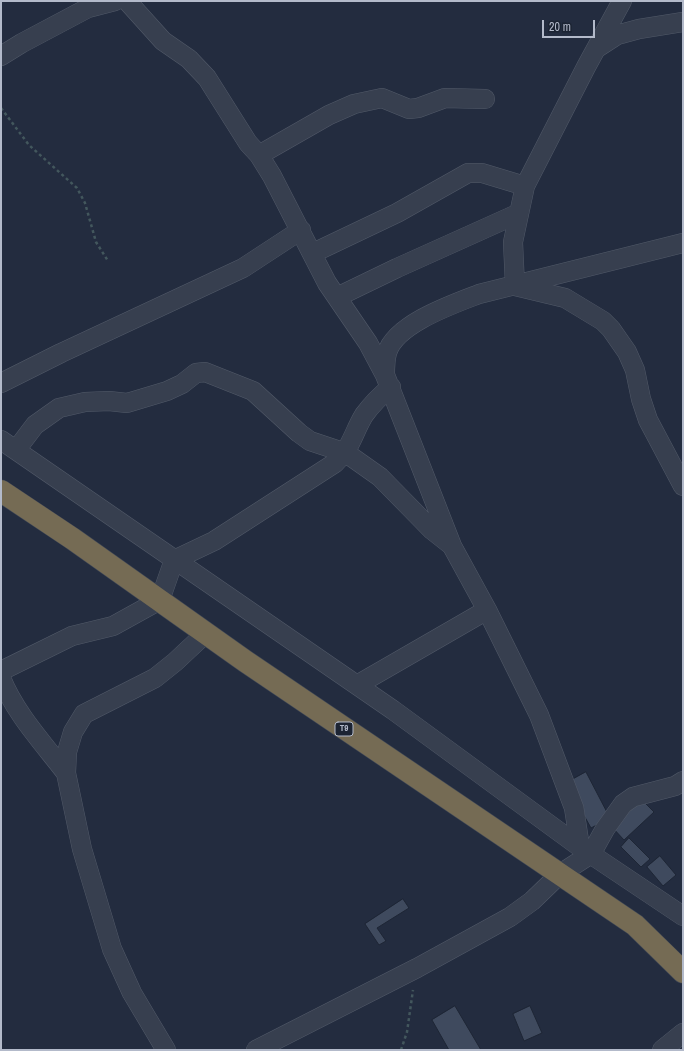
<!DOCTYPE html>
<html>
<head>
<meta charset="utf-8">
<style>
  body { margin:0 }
  #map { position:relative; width:684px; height:1051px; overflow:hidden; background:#232c3f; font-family:"Archivo Narrow",sans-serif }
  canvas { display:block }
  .frame { position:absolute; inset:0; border:2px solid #b3baca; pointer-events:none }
  .scale { position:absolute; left:542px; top:20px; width:53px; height:18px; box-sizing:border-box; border:2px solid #b3baca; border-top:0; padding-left:5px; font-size:12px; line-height:14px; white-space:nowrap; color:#b3baca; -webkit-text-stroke:3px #1c2433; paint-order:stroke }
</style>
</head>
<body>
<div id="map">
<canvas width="684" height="1051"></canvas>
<div class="frame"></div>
<div class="scale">20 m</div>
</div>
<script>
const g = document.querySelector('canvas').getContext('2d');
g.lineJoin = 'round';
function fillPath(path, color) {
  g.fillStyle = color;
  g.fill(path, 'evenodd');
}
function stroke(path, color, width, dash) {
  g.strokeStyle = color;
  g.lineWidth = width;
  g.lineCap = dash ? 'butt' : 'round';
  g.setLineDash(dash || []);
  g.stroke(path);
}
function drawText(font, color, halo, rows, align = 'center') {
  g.font = font + ' "Archivo Narrow",sans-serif';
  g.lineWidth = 4;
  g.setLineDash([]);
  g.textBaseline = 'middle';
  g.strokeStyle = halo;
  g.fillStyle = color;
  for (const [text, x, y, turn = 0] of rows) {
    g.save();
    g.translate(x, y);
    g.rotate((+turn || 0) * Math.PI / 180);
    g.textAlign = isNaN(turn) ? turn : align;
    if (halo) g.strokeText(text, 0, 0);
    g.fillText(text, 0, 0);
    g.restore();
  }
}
const building = new Path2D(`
  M586,772L610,818L591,828L566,783Z
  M642,800L654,812L624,840L612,827Z
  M629,838L650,859L641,867L621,847Z
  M660,856L676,875L663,886L647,867Z
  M403,899L409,908L377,928L386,941L379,945L365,924Z
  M455,1006L481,1050H449L432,1020Z
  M530,1006L542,1033L524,1041L513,1014Z`);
fillPath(building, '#3f4a5e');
stroke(building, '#1e2635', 1);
const street = new Path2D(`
  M127,1L163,41L189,59L207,78L248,143L259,155L272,176L327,283L368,343L385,375L452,546L487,610L539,715L574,808L580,847
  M622,1L586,67L525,186L513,242L515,286L565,298L603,321L611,329L627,352L635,370L641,399L648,420L683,486
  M597,48L617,35L639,29L683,22
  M1,56L22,43L88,8L115,1
  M259,155L329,115L354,104L382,98L409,109L418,108L445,98L485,99
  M313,253L397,213L468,173H482L525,186
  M337,297L397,268L517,214
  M385,375C385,368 385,360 387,353C395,324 453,304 479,294L683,243
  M1,383L61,353L243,268L301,230
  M1,440L393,710L580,847L683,916
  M16,450L35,425L59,408L85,402L109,401L127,403L167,391L182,384L196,373L205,372L253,391L299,433L310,441L346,453L380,477L432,530L451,545
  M1,671L72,636L113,626L160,600L174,560L214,541L335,463C352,447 353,433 364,415C372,404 381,395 391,387
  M1,678C15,713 43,743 66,773
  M357,685L487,610
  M166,1050L132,993L112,949L82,849L66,773L67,752L73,732L84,714L155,678L175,662L206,633
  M256,1050L417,968L510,917L532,901L560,874L591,854L605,829L623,804L633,797L675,786L683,781
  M662,1050L683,1033`);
const highway = new Path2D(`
  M1,491L73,539L245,661L635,925L683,972`);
stroke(street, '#525a69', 20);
stroke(highway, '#3f4756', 23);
stroke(new Path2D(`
  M1,108L29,145L77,188L85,203L96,242L108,261
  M401,1050L407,1032L413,990`), '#43575d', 2.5, [3, 3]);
stroke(street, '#373f4f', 19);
stroke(highway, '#756b54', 22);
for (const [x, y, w] of [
  [344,729,18]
]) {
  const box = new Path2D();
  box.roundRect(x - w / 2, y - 7, w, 14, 3);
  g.fillStyle = '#1c2433';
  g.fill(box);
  stroke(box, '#b3baca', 1);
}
drawText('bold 9px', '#b3baca', null, [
  ["T9",344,729]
]);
</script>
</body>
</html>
